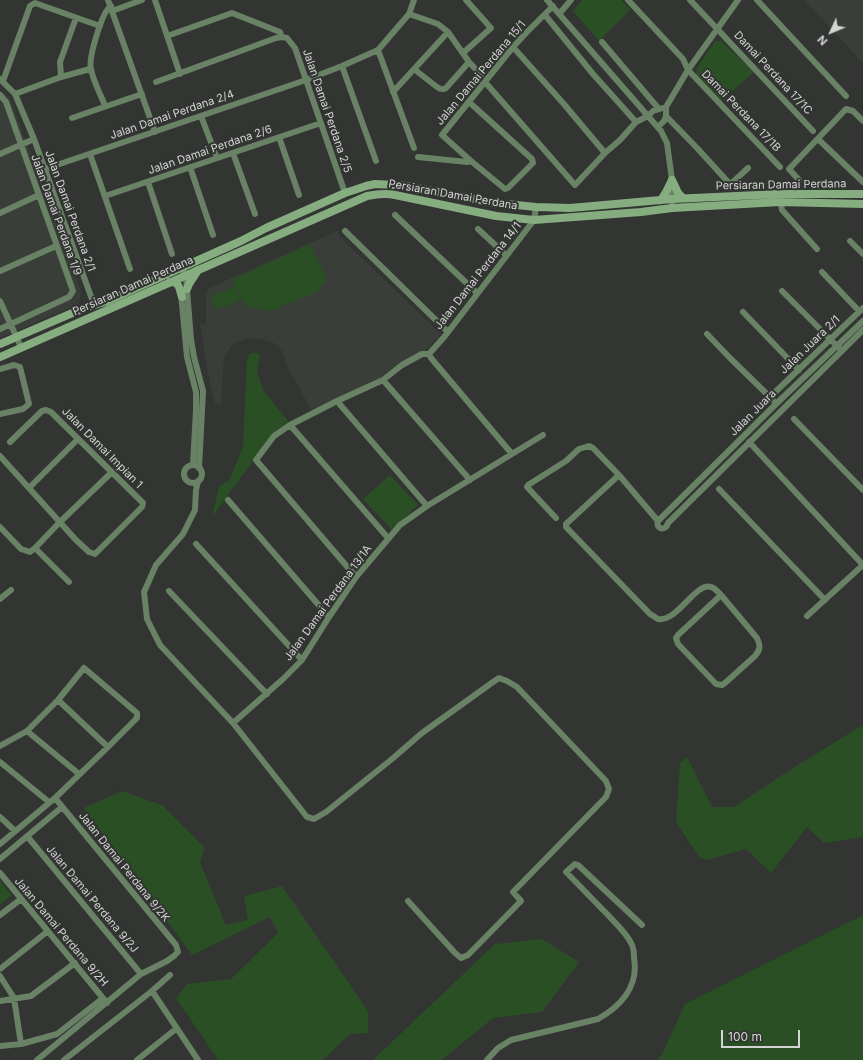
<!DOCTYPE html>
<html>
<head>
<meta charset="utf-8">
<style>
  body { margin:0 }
  #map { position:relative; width:863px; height:1060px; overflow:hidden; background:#323532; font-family:Inter,sans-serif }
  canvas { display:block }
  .north { position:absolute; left:811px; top:12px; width:40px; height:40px; -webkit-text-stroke:3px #323532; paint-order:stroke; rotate:226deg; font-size:11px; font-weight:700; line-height:16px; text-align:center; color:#d3d4d3 }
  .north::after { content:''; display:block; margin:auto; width:14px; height:18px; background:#d3d4d3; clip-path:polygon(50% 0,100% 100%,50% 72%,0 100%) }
  .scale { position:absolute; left:721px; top:1030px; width:79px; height:18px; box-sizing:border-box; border:2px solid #d3d4d3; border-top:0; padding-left:5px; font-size:12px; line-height:14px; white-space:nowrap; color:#d3d4d3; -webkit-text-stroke:3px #323532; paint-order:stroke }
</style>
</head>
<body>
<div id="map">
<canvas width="863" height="1060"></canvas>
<div class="north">N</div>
<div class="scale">100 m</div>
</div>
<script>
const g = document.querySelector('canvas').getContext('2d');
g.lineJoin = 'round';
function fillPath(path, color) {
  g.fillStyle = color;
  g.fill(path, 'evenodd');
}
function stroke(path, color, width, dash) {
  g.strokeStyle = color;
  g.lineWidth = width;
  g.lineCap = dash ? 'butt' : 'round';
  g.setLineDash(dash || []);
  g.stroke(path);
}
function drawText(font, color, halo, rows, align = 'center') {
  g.font = font + ' Inter,sans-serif';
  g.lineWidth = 4;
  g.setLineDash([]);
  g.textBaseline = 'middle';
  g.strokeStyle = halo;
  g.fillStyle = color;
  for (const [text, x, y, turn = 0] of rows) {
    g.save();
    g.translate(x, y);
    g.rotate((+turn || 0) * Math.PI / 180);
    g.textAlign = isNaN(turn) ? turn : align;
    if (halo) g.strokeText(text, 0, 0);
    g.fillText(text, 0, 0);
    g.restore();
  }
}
fillPath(new Path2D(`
  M804,0H863V63Z
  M0,90L10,98L81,291L79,304L0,338Z
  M337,231L342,239L441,334L424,352L385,377L312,411L287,366L282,351L274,343L260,339L247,338L232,345L224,356L221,404L215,403L210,385L200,323L206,324V292L209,288Z`), '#393f38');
fillPath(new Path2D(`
  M582,0H621L630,10L599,41L573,11Z
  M715,41H721L754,72L721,101L696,75L697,68Z
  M310,244L327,279L317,292L270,311L246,307L232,280Z
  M234,287L240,300L216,310L210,297Z
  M251,353H257L260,356L257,371L263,390L289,422L274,432L212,517L219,486L229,481L243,447L247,359Z
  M390,475L418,505L391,529L363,499Z
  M863,725V837L824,843L807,827L771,873L746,849L707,860L699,857L676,822L680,763L687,757L712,807H734L796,766Z
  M122,791L162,805L205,848L200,862L226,925L248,920L244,896L282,886L368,1011V1033L350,1034L323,1060H218L176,998L187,984L231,979L278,933L270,917L192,955L84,808Z
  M0,880L11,895L0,905Z
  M863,915V1060H657L662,1054L685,1004Z
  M542,939L579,962L542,1012L493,1018L442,1060H373L495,944Z`), '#2a4f25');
stroke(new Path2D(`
  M108,0L155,132
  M155,0L180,74
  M547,0L661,131L667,143L672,180V203
  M628,0L683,59L688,70L780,167
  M690,0L813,131
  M757,0L846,96
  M112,11L142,0
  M409,14L438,24L448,32L469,62L481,75
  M559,14L571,0
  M545,15L593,74L636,122
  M167,36L232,13L280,32L282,37
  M602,42L653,102L659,109
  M513,47L563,103L605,153
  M378,50L414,148
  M463,53L491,28L466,0
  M342,66L376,161
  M414,69L437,87C440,89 443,90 446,88L469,62
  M61,77L60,62L76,18
  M0,79L15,94L34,139L93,302
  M3,81L30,6L35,3L100,26
  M156,82L276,38L282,37L287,38L295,48L345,193
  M485,82L575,185L605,153L620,140L636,122L648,116L653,111L666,107
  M393,92L448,32
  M15,94L61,77L90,69
  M0,95L6,102L73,291L69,297L0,329
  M469,102L532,159L533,163L508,188L505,189L471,161L442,135L513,47L527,32L553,6
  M105,106C101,95 93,81 91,69C88,59 102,11 111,6
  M201,116L217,158
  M666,116L698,149L728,182L731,183L734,181L748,168
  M72,118L142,94
  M658,127L664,121L666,116V107L688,70L738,0
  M279,137L299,195
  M818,139L863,182
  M233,153L255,214
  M0,154L34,139
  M90,154L130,269
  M418,157L467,162L471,161
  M190,167L213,235
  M45,169L306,80L342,66L378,50L409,14L414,0
  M799,180L789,169L846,109L853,111L863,121
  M148,182L172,254
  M105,196L321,123
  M780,198L782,210L817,249
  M0,213L39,195
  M395,215L477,293
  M478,229L506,255
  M345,231L448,332
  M850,241L863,254
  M182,267L186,278L191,339L194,357L203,391L199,468
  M0,271L56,246
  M822,272L859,311
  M782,291L839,348
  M181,294L187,357L196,392V409L193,465
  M0,301L21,347
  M743,312L799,370
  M707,334L730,358L773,400
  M429,354L445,336L534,220L536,207
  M429,354L431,358L512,454
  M0,369L14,365L20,367L29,404L23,409L0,414
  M383,380L470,480
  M770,397L863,308
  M337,401L427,506
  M794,419L863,490
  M290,425L388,538
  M749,442L863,565
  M0,456L76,540L89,552L95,554L142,507L143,503L51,412L46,410L42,411L10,442
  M184 474a9 9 0 1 1 18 0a9 9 0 1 1-18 0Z
  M619,475L566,524V527L650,614C652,615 656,618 658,619C678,622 695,582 711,587C715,588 718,592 721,595L757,638C761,646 760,650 755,656L725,683L722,685L716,684L678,644L676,638L678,635L721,595
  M198,481L196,490L195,510L183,534L156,565L144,592L147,619L160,645L233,723L307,817L314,819L326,812L392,759L422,733L493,682L499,678L507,681L517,687L606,781L609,789L606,797L513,892L521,901L468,955L461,958L455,953L408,901
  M29,488L78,439
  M719,489L825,600
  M228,500L329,617
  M556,518L527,487L528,485L566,461L579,449L589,446L593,448L619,475L658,521C655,529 666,532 668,523L863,330
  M658,521L776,404L863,321
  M0,527L21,549L30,552L35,548L59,523L112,472
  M196,544L302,660
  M35,548L69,582
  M356,577L256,460L274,436L290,425L337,401L383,380L402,365L422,354H429
  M169,591L267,694
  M0,599L11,590
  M807,616L863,565
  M58,700L108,747
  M233,723L283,679L302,660L329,617L356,577L400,525L427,506L543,435
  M27,731L79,774
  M0,746L27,731L58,700L84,668L137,713V718L108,747L55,798L0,844
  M0,762L49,802
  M0,817L15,831
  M27,836L141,974
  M0,859L62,807
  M0,873L107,1003
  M0,915L21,899
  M0,969L48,931
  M0,976L14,998L21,1044
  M152,991L170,975
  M0,1001L31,996L75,963
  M0,1046L21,1044L57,1034L103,998
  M37,1060L141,974L167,961L174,956L178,952L176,945L55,798
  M64,1060L152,991L198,1060
  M137,1060L177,1028
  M487,1060L498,1048L511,1040L598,1019C621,1006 639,986 634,958C634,954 634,949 632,945C627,933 616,924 607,914C593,900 580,886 566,872L575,864L578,865L642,925`), '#698165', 6);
stroke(new Path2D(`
  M672,180L678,193L683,198
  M661,200L666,192L672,180
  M170,282C180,282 179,288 182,297
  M187,289L189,284L198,270
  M0,344L84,308L105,302L241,241L266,228L345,193L366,186L375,184L396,185L406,186L496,203L536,207L570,208L672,199L780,194H863
  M0,357L367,196C377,194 385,193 395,195L496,216L534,220L641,212L672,208L780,202L863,204`), '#86ad80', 8);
drawText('11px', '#d3d4d3', '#323532', [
  ["Jalan Damai Perdana 15/1",481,73,-50],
  ["Damai Perdana 17/1C",773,73,47],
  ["Jalan Damai Perdana 2/5",327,111,71],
  ["Damai Perdana 17/1B",741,111,46],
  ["Jalan Damai Perdana 2/4",172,115,-19],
  ["Jalan Damai Perdana 2/6",210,150,-19],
  ["Persiaran Damai Perdana",781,185,-1],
  ["Persiaran Damai Perdana",453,195,10],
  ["Jalan Damai Perdana 2/1",70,211,70],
  ["Jalan Damai Perdana 1/9",56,215,70],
  ["Jalan Damai Perdana 14/1",478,276,-52],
  ["Persiaran Damai Perdana",133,286,-24],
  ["Jalan Juara 2/1",810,345,-44],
  ["Jalan Juara",753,413,-45],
  ["Jalan Damai Impian 1",102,448,45],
  ["Jalan Damai Perdana 13/1A",328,603,-54],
  ["Jalan Damai Perdana 9/2K",124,867,51],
  ["Jalan Damai Perdana 9/2J",92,899,50],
  ["Jalan Damai Perdana 9/2H",61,932,50]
]);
</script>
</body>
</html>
